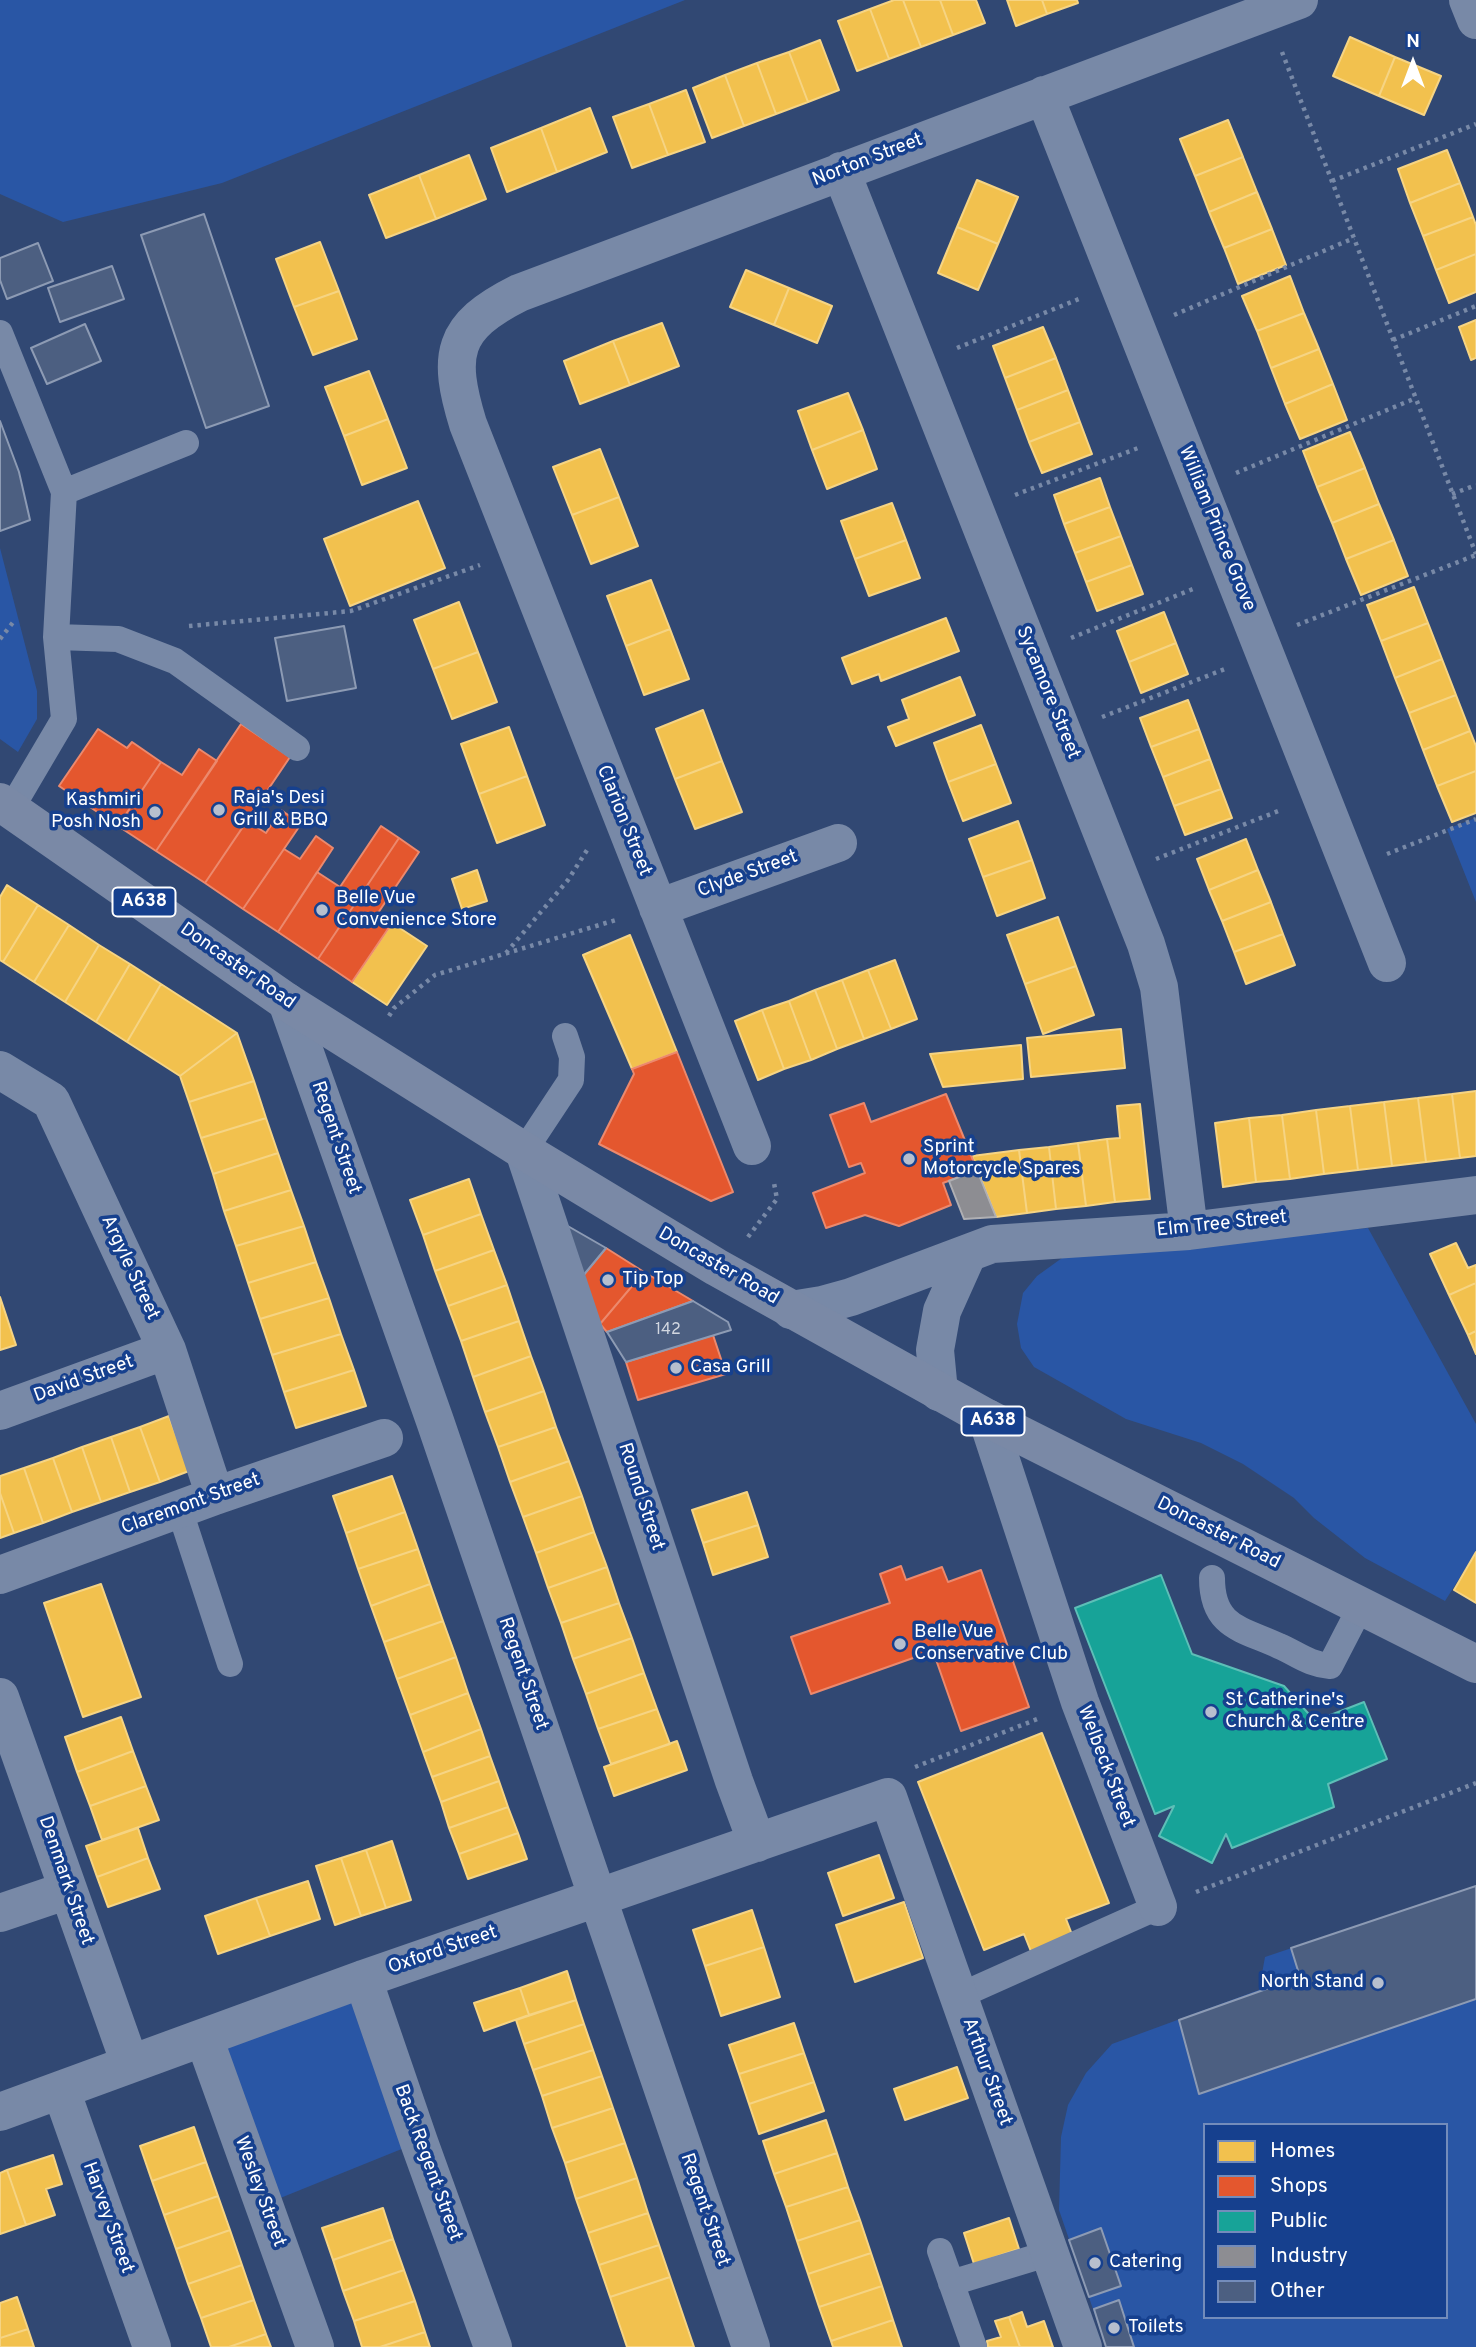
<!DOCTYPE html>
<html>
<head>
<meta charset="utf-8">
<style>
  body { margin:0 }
  #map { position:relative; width:1476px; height:2347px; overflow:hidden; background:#314873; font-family:Overpass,sans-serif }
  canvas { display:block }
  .legend { position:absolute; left:1203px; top:2123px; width:245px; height:196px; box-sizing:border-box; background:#16408e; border:2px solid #738cbb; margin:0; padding:9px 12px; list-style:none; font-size:21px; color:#fff }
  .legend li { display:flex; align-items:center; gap:14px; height:35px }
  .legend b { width:35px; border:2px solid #738cbb }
  .north { position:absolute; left:1378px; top:28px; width:70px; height:70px; -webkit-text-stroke:5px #16408e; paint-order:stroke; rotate:0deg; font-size:19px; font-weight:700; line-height:28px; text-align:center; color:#fff }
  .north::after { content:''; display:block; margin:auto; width:24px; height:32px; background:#fff; clip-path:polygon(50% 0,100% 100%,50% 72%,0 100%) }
</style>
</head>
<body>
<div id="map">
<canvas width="1476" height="2347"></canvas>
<ul class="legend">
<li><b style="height:19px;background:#f2c14e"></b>Homes</li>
<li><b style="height:19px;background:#e4572e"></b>Shops</li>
<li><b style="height:19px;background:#17a398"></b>Public</li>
<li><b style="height:19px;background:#8d8d92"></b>Industry</li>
<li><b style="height:19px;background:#4c5f81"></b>Other</li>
</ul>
<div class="north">N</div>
</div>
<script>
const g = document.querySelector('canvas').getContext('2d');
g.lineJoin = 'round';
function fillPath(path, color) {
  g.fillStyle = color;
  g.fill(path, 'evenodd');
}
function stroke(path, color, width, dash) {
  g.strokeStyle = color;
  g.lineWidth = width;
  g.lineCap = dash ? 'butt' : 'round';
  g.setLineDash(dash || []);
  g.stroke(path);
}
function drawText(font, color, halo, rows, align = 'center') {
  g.font = font + ' Overpass,sans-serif';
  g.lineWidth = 7;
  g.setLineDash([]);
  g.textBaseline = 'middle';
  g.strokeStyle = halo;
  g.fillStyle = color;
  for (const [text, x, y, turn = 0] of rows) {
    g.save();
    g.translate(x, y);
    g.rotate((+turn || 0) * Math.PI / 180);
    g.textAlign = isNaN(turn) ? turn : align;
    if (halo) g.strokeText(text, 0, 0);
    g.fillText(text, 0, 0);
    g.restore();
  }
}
fillPath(new Path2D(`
  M0,0H685L222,183L63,222L0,194Z
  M0,548L37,691V719L18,752L0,739Z
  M1476,818V902L1447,829Z
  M1368,1228L1476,1424V1552L1445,1601L1365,1558L1314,1518L1294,1498L1243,1464L1201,1443L1126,1419L1034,1367L1021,1348L1017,1324L1023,1293L1037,1276L1062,1258Z
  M1476,1886V2347H1106L1059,2210L1061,2137L1068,2105L1086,2073L1112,2044L1259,1990L1265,1957ZM1205,2125H1446V2317H1205Z
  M363,1979L419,2142L263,2205L204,2038Z`), '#2956a5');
const homes = new Path2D(`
  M894,0H903L921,47L889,59L870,9Z
  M903,0H940L953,35L921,47Z
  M940,0H976L985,23L953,35Z
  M1007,0H1042L1047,14L1016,26Z
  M1042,0H1077L1078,3L1047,14Z
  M870,9L889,59L857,71L838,21Z
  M1350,37L1395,57L1379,96L1333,76Z
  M820,40L839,90L808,102L789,52Z
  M789,52L808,102L776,114L757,63Z
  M1395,57L1441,76L1424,115L1379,96Z
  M757,63L776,114L744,126L725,75Z
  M725,75L744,126L712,138L693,88Z
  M686,90L705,142L668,155L649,104Z
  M649,104L668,155L632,168L613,117Z
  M590,108L607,152L557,172L541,128Z
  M1228,120L1243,157L1195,176L1180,139Z
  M541,128L557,172L507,192L491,148Z
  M1447,150L1460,183L1410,203L1398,169Z
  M469,155L486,199L436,219L419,175Z
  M1243,157L1257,192L1209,212L1195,176Z
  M419,175L436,219L386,238L369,195Z
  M977,180L1018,197L998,244L957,227Z
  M1460,183L1473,217L1423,236L1410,203Z
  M1257,192L1272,229L1224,248L1209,212Z
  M1473,217L1476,225V254L1436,270L1423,236Z
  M957,227L998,244L978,290L938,273Z
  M1272,229L1286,265L1238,284L1224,248Z
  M320,242L339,291L294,307L276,259Z
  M1476,254V292L1449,303L1436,270Z
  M746,270L789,288L774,325L730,307Z
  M1290,276L1304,313L1257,331L1242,296Z
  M789,288L832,306L817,343L774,325Z
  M339,291L357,339L313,355L294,307Z
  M1304,313L1319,349L1271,368L1257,331Z
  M1476,320V358L1471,360L1459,327Z
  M662,323L679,366L630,385L613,341Z
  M1043,327L1056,358L1005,378L993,346Z
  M613,341L630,385L580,404L564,361Z
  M1319,349L1333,384L1285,404L1271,368Z
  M1056,358L1068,390L1017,410L1005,378Z
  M369,371L388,419L344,436L325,387Z
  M1333,384L1347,420L1300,439L1285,404Z
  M1068,390L1080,422L1029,442L1017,410Z
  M848,393L863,430L812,450L798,411Z
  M388,419L407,468L362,485L344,436Z
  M1080,422L1092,454L1042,473L1029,442Z
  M863,430L877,469L827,489L812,450Z
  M1350,432L1365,468L1317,487L1303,451Z
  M600,449L619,497L572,515L553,467Z
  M1365,468L1379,504L1332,523L1317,487Z
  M1100,478L1110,507L1064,524L1054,495Z
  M619,497L638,546L591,564L572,515Z
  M418,501L445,568L350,606L324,539Z
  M892,503L906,540L855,559L841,521Z
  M1379,504L1394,540L1346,559L1332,523Z
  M1110,507L1121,536L1075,553L1064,524Z
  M1121,536L1132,565L1086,582L1075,553Z
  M906,540L920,578L869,596L855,559Z
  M1394,540L1408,576L1361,595L1346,559Z
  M1132,565L1143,594L1097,611L1086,582Z
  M651,580L670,629L626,646L607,596Z
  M1414,587L1428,623L1381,641L1367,605Z
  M459,602L478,652L433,669L414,620Z
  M1164,612L1176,643L1129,662L1117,631Z
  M946,618L959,651L881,681L879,674L852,684L842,658Z
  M1428,623L1442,659L1395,678L1381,641Z
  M670,629L689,679L644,695L626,646Z
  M1176,643L1188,674L1141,693L1129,662Z
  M478,652L497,702L452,719L433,669Z
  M1442,659L1456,695L1409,713L1395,678Z
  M960,677L975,715L896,746L888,727L909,719L902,700Z
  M1456,695L1470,731L1423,750L1409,713Z
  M1188,700L1199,729L1151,747L1140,718Z
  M703,710L722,761L675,779L656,729Z
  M981,725L996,764L948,782L934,743Z
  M509,727L527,776L479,794L461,744Z
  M1199,729L1210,759L1163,777L1151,747Z
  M1470,731L1476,746V771L1437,786L1423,750Z
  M1210,759L1221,789L1174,806L1163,777Z
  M722,761L742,812L695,829L675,779Z
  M996,764L1011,803L963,821L948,782Z
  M1476,771V813L1452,822L1437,786Z
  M527,776L545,825L497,843L479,794Z
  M1221,789L1232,818L1185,835L1174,806Z
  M1018,821L1032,860L983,877L969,839Z
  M1246,839L1258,870L1209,890L1197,859Z
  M1032,860L1045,898L997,916L983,877Z
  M477,870L487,901L462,909L452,879Z
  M1258,870L1271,902L1222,921L1209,890Z
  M7,885L38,905L3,962L0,960V897Z
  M1271,902L1283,934L1234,952L1222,921Z
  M38,905L69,925L34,982L3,962Z
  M1058,917L1076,966L1025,984L1007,935Z
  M392,923L427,946L387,1005L352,982Z
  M69,925L99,945L65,1002L34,982Z
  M1283,934L1295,965L1246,984L1234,952Z
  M630,935L677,1052L632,1069L583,955Z
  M99,945L130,964L96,1022L65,1002Z
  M895,960L917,1019L891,1029L868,970Z
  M130,964L161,984L127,1042L96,1022Z
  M1076,966L1094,1015L1043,1034L1025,984Z
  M868,970L891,1029L864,1039L842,980Z
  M842,980L864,1039L837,1049L815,990Z
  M161,984L237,1033L180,1076L127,1042Z
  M815,990L837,1049L811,1060L789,1001Z
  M789,1001L811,1060L784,1069L762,1010Z
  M762,1010L784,1069L758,1080L735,1021Z
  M1121,1029L1125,1068L1031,1077L1027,1038Z
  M237,1033L254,1081L189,1102L180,1076Z
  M1021,1045L1023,1079L943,1087L930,1054Z
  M254,1081L266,1118L201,1138L189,1102Z
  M1476,1091V1156L1460,1158L1452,1094Z
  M1452,1094L1460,1158L1426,1162L1418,1098Z
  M1418,1098L1426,1162L1392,1166L1384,1102Z
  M1384,1102L1392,1166L1358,1170L1350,1106Z
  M1140,1104L1150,1199L1115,1202L1107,1139L1120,1138L1117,1106Z
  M1350,1106L1358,1170L1324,1174L1316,1110Z
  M1316,1110L1324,1174L1290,1179L1282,1115Z
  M1282,1115L1290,1179L1256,1182L1249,1118Z
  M266,1118L278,1153L213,1174L201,1138Z
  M1249,1118L1256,1182L1223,1187L1215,1123Z
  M1107,1139L1115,1202L1086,1206L1078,1143Z
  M1078,1143L1086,1206L1056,1209L1049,1147Z
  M1049,1147L1056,1209L1027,1213L1019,1150Z
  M1019,1150L1027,1213L996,1217L972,1156Z
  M278,1153L291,1190L224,1211L213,1174Z
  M469,1179L481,1214L423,1235L410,1200Z
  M291,1190L304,1226L236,1246L224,1211Z
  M481,1214L494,1250L435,1271L423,1235Z
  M304,1226L316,1262L248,1283L236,1246Z
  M1456,1243L1468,1268L1476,1265V1283L1449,1295L1430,1254Z
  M494,1250L507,1285L448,1306L435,1271Z
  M316,1262L329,1298L260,1319L248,1283Z
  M1476,1283V1331L1468,1335L1449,1295Z
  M507,1285L519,1321L461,1341L448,1306Z
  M0,1297L16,1345L0,1350Z
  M329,1298L341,1334L272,1355L260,1319Z
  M519,1321L531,1356L473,1377L461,1341Z
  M1476,1331V1354L1468,1335Z
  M341,1334L354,1370L284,1392L272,1355Z
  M531,1356L544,1391L485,1412L473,1377Z
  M354,1370L366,1406L296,1428L284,1392Z
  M544,1391L556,1427L498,1447L485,1412Z
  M169,1416L189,1471L160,1482L140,1427Z
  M140,1427L160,1482L130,1492L111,1437Z
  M556,1427L569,1461L510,1482L498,1447Z
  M111,1437L130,1492L101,1502L82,1447Z
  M82,1447L101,1502L72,1512L53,1458Z
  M53,1458L72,1512L43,1523L24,1468Z
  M569,1461L582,1496L523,1517L510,1482Z
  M24,1468L43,1523L14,1533L0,1493V1476Z
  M392,1476L405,1512L346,1533L333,1496Z
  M747,1492L758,1525L703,1543L692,1510Z
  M0,1493L14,1533L0,1538Z
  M582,1496L594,1532L536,1553L523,1517Z
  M405,1512L418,1549L358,1569L346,1533Z
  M758,1525L768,1557L713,1575L703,1543Z
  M594,1532L607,1567L548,1588L536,1553Z
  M418,1549L430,1584L371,1606L358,1569Z
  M1476,1552V1603L1454,1590Z
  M607,1567L619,1603L561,1623L548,1588Z
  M101,1584L141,1697L83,1717L44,1603Z
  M430,1584L443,1621L384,1642L371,1606Z
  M619,1603L632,1638L573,1659L561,1623Z
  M443,1621L456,1657L397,1679L384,1642Z
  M632,1638L644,1673L586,1694L573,1659Z
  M456,1657L468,1693L410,1715L397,1679Z
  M644,1673L657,1709L598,1729L586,1694Z
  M468,1693L481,1729L423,1752L410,1715Z
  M657,1709L670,1744L611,1764L598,1729Z
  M121,1717L133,1751L77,1772L65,1737Z
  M481,1729L490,1756L432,1777L423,1752Z
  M1042,1733L1109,1903L1066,1919L1073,1937L1032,1954L1024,1934L984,1950L918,1782Z
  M677,1741L687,1770L614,1796L604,1767Z
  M133,1751L146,1786L90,1806L77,1772Z
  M490,1756L499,1781L441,1802L432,1777Z
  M499,1781L508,1807L449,1828L441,1802Z
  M146,1786L159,1820L102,1840L90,1806Z
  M508,1807L518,1833L459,1854L449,1828Z
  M138,1828L148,1858L97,1877L86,1846Z
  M518,1833L527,1859L468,1879L459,1854Z
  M392,1841L411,1900L386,1908L366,1850Z
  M366,1850L386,1908L361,1916L341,1858Z
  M879,1855L894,1898L843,1916L828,1873Z
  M148,1858L160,1889L108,1907L97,1877Z
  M341,1858L361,1916L335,1925L316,1866Z
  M308,1881L320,1919L270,1936L256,1898Z
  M256,1898L270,1936L218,1954L205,1916Z
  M904,1902L923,1958L855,1982L836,1925Z
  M752,1910L764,1947L705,1966L693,1930Z
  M764,1947L780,1997L721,2016L705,1966Z
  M567,1971L576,2000L529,2015L520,1988Z
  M520,1988L529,2015L484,2031L474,2003Z
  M576,2000L584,2024L524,2044L516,2020Z
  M794,2023L804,2053L739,2074L729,2045Z
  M584,2024L593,2050L533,2070L524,2044Z
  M593,2050L602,2076L542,2096L533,2070Z
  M804,2053L814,2082L749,2104L739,2074Z
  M957,2067L968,2098L905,2120L894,2089Z
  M602,2076L613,2108L552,2128L542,2096Z
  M814,2082L824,2111L759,2134L749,2104Z
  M613,2108L625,2143L565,2163L552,2128Z
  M826,2120L837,2153L774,2174L763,2141Z
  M194,2127L206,2162L152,2181L140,2146Z
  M625,2143L637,2178L576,2199L565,2163Z
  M837,2153L848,2187L786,2207L774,2174Z
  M53,2155L62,2184L46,2189L55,2215L26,2225L7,2170Z
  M206,2162L218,2196L164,2215L152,2181Z
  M7,2170L26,2225L0,2234V2173Z
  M637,2178L648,2213L588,2233L576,2199Z
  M848,2187L860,2220L797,2241L786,2207Z
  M218,2196L230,2230L176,2249L164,2215Z
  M383,2208L393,2239L333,2260L322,2228Z
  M648,2213L659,2245L599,2265L588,2233Z
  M1009,2218L1019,2249L974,2264L964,2233Z
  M860,2220L871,2253L808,2274L797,2241Z
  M230,2230L242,2265L188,2284L176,2249Z
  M393,2239L404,2270L343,2291L333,2260Z
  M659,2245L670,2277L610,2297L599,2265Z
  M871,2253L882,2286L819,2307L808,2274Z
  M242,2265L254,2300L201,2318L188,2284Z
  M404,2270L415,2301L354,2321L343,2291Z
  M670,2277L694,2347H627L610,2297Z
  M882,2286L893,2320L831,2341L819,2307Z
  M17,2297L28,2329L0,2338V2303Z
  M254,2300L266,2334L229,2347H211L201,2318Z
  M415,2301L425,2332L380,2347H362L354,2321Z
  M1022,2312L1027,2327L1044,2321L1053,2347H1020L1009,2317Z
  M1009,2317L1020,2347H988L987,2341L1001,2337L995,2321Z
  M893,2320L902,2347H833L831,2341Z
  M28,2329L34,2347H0V2338Z
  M425,2332L430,2347H380Z
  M266,2334L271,2347H229Z`);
fillPath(homes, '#f2c14e');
stroke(homes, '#f6d483', 2);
const shops = new Path2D(`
  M241,724L290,757L205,883L156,851Z
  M98,729L127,748L132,742L161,762L118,826L59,786Z
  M199,749L217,761L156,851L118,826L161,762L182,775Z
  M281,810L301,824L243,909L205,883L247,821L266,833Z
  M381,826L399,838L318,959L278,932L317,872L340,887Z
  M316,836L333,848L278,932L243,909L284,849L300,859Z
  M399,838L419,852L378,913L392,923L352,982L318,959Z
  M677,1052L733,1192L711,1201L599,1144L634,1074L632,1069Z
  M946,1094L977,1170L943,1183L951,1205L899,1226L865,1215L826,1228L813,1193L865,1173L861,1163L849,1167L830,1115L864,1103L871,1122Z
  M606,1248L644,1272L600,1324L572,1289Z
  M644,1272L693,1301L607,1332L600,1324Z
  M713,1335L726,1374L638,1400L626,1362Z
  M901,1566L906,1580L942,1567L948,1582L981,1570L1029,1707L961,1731L933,1651L811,1694L791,1637L890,1603L880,1574Z`);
fillPath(shops, '#e4572e');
stroke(shops, '#ec896d', 2);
const public = new Path2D(`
  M1161,1575L1192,1654L1284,1686L1315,1721L1364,1702L1387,1759L1328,1784L1334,1807L1232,1848L1226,1834L1212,1863L1159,1836L1174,1806L1155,1814L1075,1608Z`);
fillPath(public, '#17a398');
stroke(public, '#5dbfb7', 2);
const industry = new Path2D(`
  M977,1170L996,1217L964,1219L949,1181Z`);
fillPath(industry, '#8d8d92');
stroke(industry, '#afafb3', 2);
const building = new Path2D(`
  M204,214L269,406L206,428L141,235Z
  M38,243L53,281L7,299L0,280V258Z
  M112,266L124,299L60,322L48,288Z
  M85,324L101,361L47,384L31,348Z
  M0,421L19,472L30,520L0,531Z
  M344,626L356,688L287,701L275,638Z
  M566,1225L606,1248L572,1289Z
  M693,1301L728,1322L731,1330L626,1362L607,1332Z
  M1476,1886V1999L1199,2094L1179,2020L1300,1977L1291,1948Z
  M1101,2228L1121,2286L1089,2297L1069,2240Z
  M1119,2300L1134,2347H1106L1094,2309Z`);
fillPath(building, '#4c5f81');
stroke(building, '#8d9bb4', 2);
stroke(new Path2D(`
  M1282,52L1476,554
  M1332,181L1476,124
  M1174,315L1354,238
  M1393,340L1476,306
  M957,348L1079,299
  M1236,473L1416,398
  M1452,494L1476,485
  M1015,495L1138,448
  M1297,625L1476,555
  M189,626L351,611L480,565
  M1071,638L1193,589
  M0,639L14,621
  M1102,717L1225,669
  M1387,854L1476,819
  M1156,859L1281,810
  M506,953L568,880L589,847
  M389,1016L394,1008L435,975L619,919
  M748,1237L777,1199L774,1183
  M915,1767L1040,1718
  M1196,1892L1476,1783`), '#7889a7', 4.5, [3.5, 5]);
stroke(new Path2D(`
  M0,333L64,492L56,637L64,719L11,809
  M64,492L186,443
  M56,637L118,639L175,661L297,748
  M524,1151L571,1080L572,1057L565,1036
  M179,1508L230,1664
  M1212,1578C1212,1628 1243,1629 1279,1646C1298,1654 1308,1664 1330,1666L1361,1606
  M959,1996L1158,1907
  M940,2251L974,2347
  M951,2283L1050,2253`), '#7889a7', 26);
stroke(new Path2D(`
  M1468,0L1476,20
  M1044,95L1387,963
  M841,171L1146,944L1159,987L1189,1231
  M658,908L838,843
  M287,1002L435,1421L751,2347
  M0,1070L51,1101L167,1350L215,1496
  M752,1146L468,424C447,355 451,327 519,293L1299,0
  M524,1151L734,1781L757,1843
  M791,1310L822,1305L851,1297L992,1244L1189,1231L1476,1195
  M939,1392L935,1350L942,1311L968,1253
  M0,1411L167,1350
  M987,1418L1080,1702L1158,1907
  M0,1575L215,1496L384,1438
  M0,1697L130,2064
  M0,1913L68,1890
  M363,1979L419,2142L493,2347
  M204,2038L315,2347
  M61,2090L152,2347
  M0,2112L363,1979L888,1797L1083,2347`), '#7889a7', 38);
stroke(new Path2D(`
  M0,802L287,1002L524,1151L716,1267L987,1418L1476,1664`), '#7a89a6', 38);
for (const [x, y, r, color] of [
  [219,810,7,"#b7bfce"],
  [155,812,7,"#b7bfce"],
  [322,910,7,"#b7bfce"],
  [909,1159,7,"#b7bfce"],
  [608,1280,7,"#b7bfce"],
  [676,1368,7,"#b7bfce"],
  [900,1644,7,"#b7bfce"],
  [1211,1712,7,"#b7bfce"],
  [1378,1983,7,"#b7bfce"],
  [1095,2263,7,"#b7bfce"],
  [1114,2328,7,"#b7bfce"]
]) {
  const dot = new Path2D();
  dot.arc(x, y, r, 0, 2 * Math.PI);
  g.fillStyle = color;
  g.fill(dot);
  stroke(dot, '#16408e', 2.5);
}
drawText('16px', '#d2d7e0', null, [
  ["142",668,1331]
]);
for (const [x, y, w] of [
  [144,902,63],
  [993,1421,63]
]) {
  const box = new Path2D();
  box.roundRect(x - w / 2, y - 14.5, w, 29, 5);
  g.fillStyle = '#16408e';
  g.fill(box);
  stroke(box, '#fff', 2);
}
drawText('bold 18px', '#fff', null, [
  ["A638",144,902],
  ["A638",993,1421]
]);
drawText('19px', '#fff', '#16408e', [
  ["Norton Street",868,161,-21],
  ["William Prince Grove",1216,529,68],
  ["Sycamore Street",1047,693,68],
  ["Clarion Street",623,821,68],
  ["Clyde Street",748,875,-20],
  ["Doncaster Road",237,967,35],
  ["Regent Street",335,1138,71],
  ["Elm Tree Street",1222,1225,-6],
  ["Doncaster Road",718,1267,30],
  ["Argyle Street",129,1268,65],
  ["David Street",84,1380,-20],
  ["Round Street",640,1497,72],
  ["Claremont Street",191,1505,-20],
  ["Doncaster Road",1218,1534,27],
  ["Regent Street",522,1674,71],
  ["Welbeck Street",1105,1767,69],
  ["Denmark Street",65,1881,71],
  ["Oxford Street",443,1951,-19],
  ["Arthur Street",986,2072,70],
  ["Back Regent Street",427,2163,70],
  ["Wesley Street",259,2192,70],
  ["Regent Street",704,2210,71],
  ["Harvey Street",107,2218,70]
]);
drawText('19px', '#fff', '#16408e', [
  ["Raja's Desi",233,799],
  ["Grill & BBQ",233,821],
  ["Kashmiri",141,801,"right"],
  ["Posh Nosh",141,823,"right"],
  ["Belle Vue",336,899],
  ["Convenience Store",336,921],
  ["Sprint",923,1148],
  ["Motorcycle Spares",923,1170],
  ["Tip Top",622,1280],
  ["Casa Grill",690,1368],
  ["Belle Vue",914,1633],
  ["Conservative Club",914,1655],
  ["St Catherine's",1225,1701],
  ["Church & Centre",1225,1723],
  ["North Stand",1364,1983,"right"],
  ["Catering",1109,2263],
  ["Toilets",1128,2328]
], 'left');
</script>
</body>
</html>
